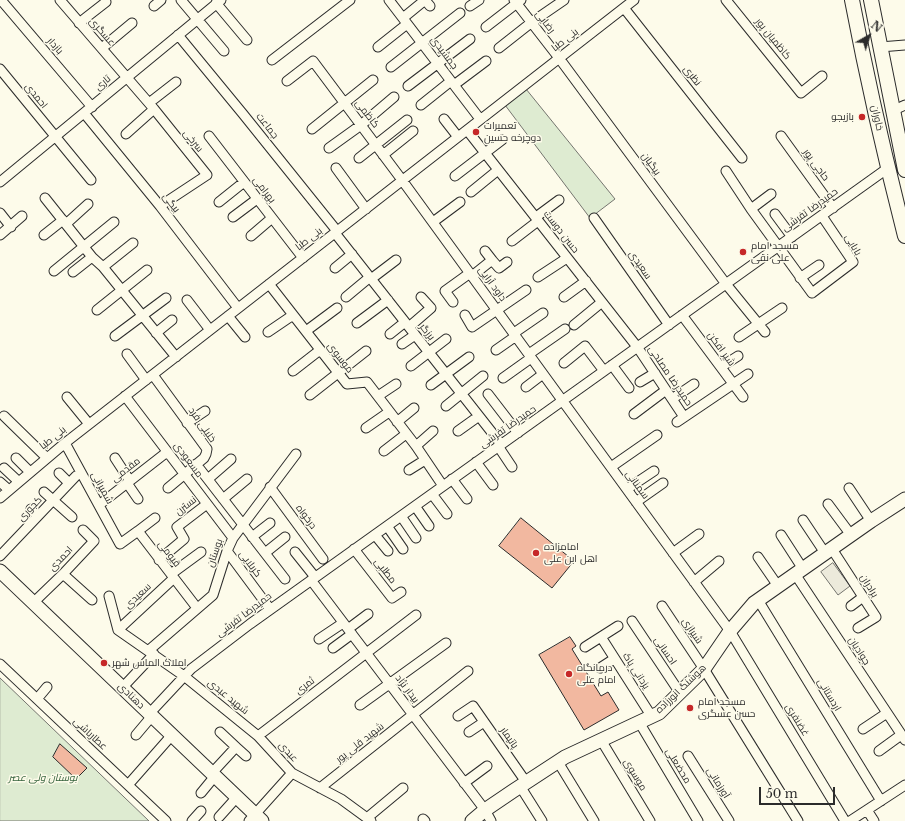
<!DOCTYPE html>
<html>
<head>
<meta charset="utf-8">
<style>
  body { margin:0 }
  #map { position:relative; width:905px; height:821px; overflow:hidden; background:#fdfbea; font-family:"Libre Baskerville",serif }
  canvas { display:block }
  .north { position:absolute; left:849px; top:16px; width:40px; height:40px; -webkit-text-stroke:3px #fdfbea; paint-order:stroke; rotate:39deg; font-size:11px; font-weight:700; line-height:16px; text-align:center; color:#2b2b2b }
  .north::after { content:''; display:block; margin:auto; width:14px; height:18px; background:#2b2b2b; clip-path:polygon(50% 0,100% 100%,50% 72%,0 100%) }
  .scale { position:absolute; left:759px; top:787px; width:76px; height:18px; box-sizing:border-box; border:2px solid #2b2b2b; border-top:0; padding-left:5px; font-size:12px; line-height:14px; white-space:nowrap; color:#2b2b2b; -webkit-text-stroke:3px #fdfbea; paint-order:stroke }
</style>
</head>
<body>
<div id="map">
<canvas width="905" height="821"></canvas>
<div class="north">N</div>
<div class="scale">50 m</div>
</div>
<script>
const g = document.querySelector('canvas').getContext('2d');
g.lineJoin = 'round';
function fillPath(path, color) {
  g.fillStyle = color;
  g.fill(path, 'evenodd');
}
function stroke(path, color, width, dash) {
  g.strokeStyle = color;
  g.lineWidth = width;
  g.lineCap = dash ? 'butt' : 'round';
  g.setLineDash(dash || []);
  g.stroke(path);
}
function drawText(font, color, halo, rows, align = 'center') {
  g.font = font + ' "Libre Baskerville",Cairo,serif';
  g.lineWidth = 3;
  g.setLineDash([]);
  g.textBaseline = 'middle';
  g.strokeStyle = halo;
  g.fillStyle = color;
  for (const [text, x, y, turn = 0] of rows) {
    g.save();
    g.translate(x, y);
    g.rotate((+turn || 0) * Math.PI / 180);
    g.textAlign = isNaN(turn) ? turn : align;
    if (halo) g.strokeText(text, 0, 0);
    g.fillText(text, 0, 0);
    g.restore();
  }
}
const green = new Path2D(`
  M526,89L615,199L590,218L505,105Z
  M0,678L149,821H0Z`);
fillPath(green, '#deebd1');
stroke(green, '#74746e', 1);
const parking = new Path2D(`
  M833,563L850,586L838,595L821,572Z`);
fillPath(parking, '#eceadb');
stroke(parking, '#74746e', 1);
const building = new Path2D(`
  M521,518L574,561L552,588L499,546Z
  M570,637L576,646L572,649L601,696L608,692L619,710L584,730L539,655Z
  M60,744L87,768L76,779L53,757Z`);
fillPath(building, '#f2b8a0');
stroke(building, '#2b2b2b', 1);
const street = new Path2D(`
  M1,0L92,107
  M60,0L154,109L207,175L160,206
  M181,0L224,51
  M389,0L480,119
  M514,0L559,58L726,284L765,332
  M726,0L801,93L822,76
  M216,3L247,40
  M154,6L161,0
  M470,6L479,0
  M624,8L742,158
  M403,18L425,0L430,6
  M79,23L106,2
  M486,27L521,0
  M178,35L243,114L337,231
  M378,47L407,24
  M880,47L905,45
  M102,48L132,23
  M499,48L532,22L564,0
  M272,60L350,0
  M391,67L460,13
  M0,69L91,180
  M287,81L313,61L402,180L730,631L845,821
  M454,85L486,61
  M408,86L470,39
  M149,103L176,82
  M421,105L451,81
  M892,111L905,105
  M84,113L160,206L238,308
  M444,119L458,137
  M312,129L373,80
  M467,130L638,348L684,417
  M126,134L154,109
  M209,136L303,258
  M781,136L833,208
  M329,148L361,125L394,97
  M383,155L413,131
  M359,158L407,120
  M336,168L366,209
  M726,171L751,209L812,293L853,262L822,216
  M455,176L502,140
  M0,182L221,0
  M471,192L498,170
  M45,198L92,257L103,267L176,357
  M219,202L244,182
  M751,209L771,194
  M0,213L11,227
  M775,214L792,237
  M233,217L257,199
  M536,217L559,200
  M594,218L669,325
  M433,222L460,202
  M66,224L88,204
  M335,233L501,444
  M0,235L22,216
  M44,235L63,220
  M251,236L272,218
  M512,241L538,221
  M492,260L499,268L507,262
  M103,267L133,243
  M335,268L352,254
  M54,271L114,222
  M73,272L92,257
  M472,276L492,260L485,251
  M538,277L567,258
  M800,278L819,265
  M371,279L396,260
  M269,284L347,384L367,382L416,446L443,486
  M346,297L370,277
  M564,297L586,281
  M187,300L210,330
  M453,302L445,291L470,273
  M97,310L147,270
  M465,315L472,327L526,290
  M682,315L743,397
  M228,316L245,337
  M357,323L388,300
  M574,325L602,302
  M409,327L431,308L421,297
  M306,331L337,308
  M268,332L293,315
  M156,333L172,320
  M514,333L543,313
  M390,334L405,322
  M115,336L166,298
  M739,337L782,308
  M402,344L415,335
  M496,350L516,336
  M127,354L146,380
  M529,354L565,329
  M564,363L585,346L604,371
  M612,365L629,388
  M411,366L446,339
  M721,367L738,356
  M293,371L320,350
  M153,375L207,449L206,454L204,458L168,488
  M503,378L531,358
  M640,382L655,373
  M431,385L469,357
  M526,387L543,374
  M488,394L518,433
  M310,395L366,351
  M125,396L233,538
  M378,396L396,384
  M67,397L89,424
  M672,399L694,384
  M446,406L483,376
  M634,414L666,390
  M4,416L47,458
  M397,422L414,408
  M677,422L748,374
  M187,423L205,411
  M366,428L389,412
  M458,431L479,416
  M65,443L120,544L138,531L197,608
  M416,446L433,431
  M498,446L512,467
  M384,451L406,434
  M16,458L30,472
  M115,458L130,481
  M476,462L493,485
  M196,464L285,579
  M611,467L657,435
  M4,468L19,482
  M409,470L425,460
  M59,473L69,483
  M208,479L231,459
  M452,479L467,499
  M0,482L9,490
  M127,483L138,499
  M270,487L323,559
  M849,488L871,521
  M627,489L654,471
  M44,492L72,517
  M432,494L447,514
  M0,498L65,443L634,0
  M223,499L247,479
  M636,502L663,483
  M828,504L851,535
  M99,505L167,452
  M415,506L429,526
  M31,509L38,516
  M401,516L416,538
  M803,520L825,553
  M387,526L403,549
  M138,531L155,518
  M375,535L388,551
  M781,535L803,569
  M252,537L270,523
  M354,549L392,598L401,592
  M832,549L876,617L858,628
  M227,551L270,609
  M295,552L315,577
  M265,553L285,537
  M673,553L699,534
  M0,556L76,476
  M758,557L778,586
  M159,560L184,539L177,527L207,504
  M63,574L92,600
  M171,574L201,552
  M795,574L905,740
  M311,580L485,810L491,821
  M694,582L719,561
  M109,596L118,630L184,676L258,736L292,773L341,799L371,821
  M758,600L881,801
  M33,603L63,574L94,541L83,530
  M662,606L704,669L798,821
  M851,606L863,597
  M632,621L680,693
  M348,629L368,614
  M118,630L174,578
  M601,637L652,717
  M319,639L343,623
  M585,647L618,626
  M333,648L352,634
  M148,651L213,595L227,551L233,538L296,454
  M0,664L166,821
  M600,668L614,659
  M122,688L154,654
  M37,699L47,687
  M360,705L446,643
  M149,714L191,669L250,624L888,168
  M458,716L473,706L526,782
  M639,722L698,821
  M863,729L887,713
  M220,732L236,747
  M469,732L484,722
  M136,735L152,716
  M258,736L416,615
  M601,740L650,821
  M879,751L901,735
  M688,756L729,821
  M558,762L594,821
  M212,773L236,747L246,756
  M464,783L487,766
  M128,785L172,735
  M520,786L542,821
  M320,788L468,671
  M201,793L215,776
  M867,810L874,821
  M219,817L237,797
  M367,818L403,788
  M423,819L425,821
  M192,821L201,811
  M249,821L292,773
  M850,821L905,785`);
const secondary = new Path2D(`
  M0,571L262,821
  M472,821L485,810L513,791L565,757L659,713L704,669L730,631L754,603L871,521L905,499`);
const primary = new Path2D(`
  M852,0C867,79 885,158 905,236
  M871,0L905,170`);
stroke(street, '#2b2b2b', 11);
stroke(secondary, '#2b2b2b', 15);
stroke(primary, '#2b2b2b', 16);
stroke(street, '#fdfbea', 9);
stroke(secondary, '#fdfbea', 13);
stroke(primary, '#fdfbea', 14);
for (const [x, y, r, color] of [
  [862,117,4,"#c62828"],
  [476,132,4,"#c62828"],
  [743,252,4,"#c62828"],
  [536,553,4,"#c62828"],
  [104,663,4,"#c62828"],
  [569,674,4,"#c62828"],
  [690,708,4,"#c62828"]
]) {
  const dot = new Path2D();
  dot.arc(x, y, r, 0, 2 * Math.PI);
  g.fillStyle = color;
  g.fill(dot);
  stroke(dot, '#fdfbea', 1.5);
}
drawText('10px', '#2b2b2b', '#fdfbea', [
  ["رضایی",545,22,52],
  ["عسگری",102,32,49],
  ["کاظمیان پور",773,39,51],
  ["بنی طبا",565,40,-38],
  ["بازدار",55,46,49],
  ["جمشیدی",444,53,53],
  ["نظری",692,76,52],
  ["تاری",103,83,-40],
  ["احمدی",36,96,51],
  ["کاظمی",367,114,53],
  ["خاوران",877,118,78],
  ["جماعت",267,126,52],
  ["سرخی",193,141,51],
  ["بیگیان",651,164,54],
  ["حاجی پور",816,165,54],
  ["بهرامی",264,190,52],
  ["بیگی",171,203,52],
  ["حمیدرضا تفرشی",810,210,-36],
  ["حسن دوست",561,232,52],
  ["بنی طبا",309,239,-38],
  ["بابایی",853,245,60],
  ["سعیدی",640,265,55],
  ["داود آرایی",492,284,54],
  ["برزگر",427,332,52],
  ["شیر افکن",721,349,54],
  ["موسوی",340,358,52],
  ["حمیدرضا مصلحی",670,376,56],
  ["خلیلی فرد",202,425,55],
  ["حمیدرضا تفرشی",508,427,-35],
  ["بنی طبا",53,438,-39],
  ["مسعودی",188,460,53],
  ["مقدمی",126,470,-38],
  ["سمنانی",637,485,54],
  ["شمیرانی",102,488,61],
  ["نسترن",186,506,-38],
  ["کجوری",30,509,-46],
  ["درخواه",306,517,53],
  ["بوستان",215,553,-70],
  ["قیومی",169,554,52],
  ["احمدی",61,559,-46],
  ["کربلایی",250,564,53],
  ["مطلبی",385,571,52],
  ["برادران",869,586,58],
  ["سعیدی",138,596,-43],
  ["حمیدرضا تفرشی",244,615,-37],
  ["شیرازی",692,631,56],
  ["احسانی",665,651,56],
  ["جوادیان",859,651,57],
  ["یزدانی پاک",636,671,57],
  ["ثمری",305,686,-37],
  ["بیدار نژاد",407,689,53],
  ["هوشنگ انورزاده",681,689,-44],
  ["اردستانی",829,695,59],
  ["دهنادی",131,696,44],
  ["شهید عبدی",228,697,39],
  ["غضنفری",797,720,59],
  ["عطارباشی",90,734,43],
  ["پاتیمار",509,738,55],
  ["شهید قلی پور",360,743,-38],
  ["عبدی",288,752,48],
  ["محضعلی",678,766,59],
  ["موسوی",635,775,59],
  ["آورزمانی",718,783,58]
]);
drawText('10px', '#2b2b2b', '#fdfbea', [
  ["بازیجو",854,117,"right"],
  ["تعمیرات",484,126],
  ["دوچرخه حسین",484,138],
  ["مسجد امام",751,246],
  ["علی نقی",751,258],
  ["امامزاده",544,547],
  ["اهل ابن علی",544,559],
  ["املاک الماس شهر",112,663],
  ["درمانگاه",577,668],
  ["امام علی",577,680],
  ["مسجد امام",698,702],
  ["حسن عسگری",698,714]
], 'left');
drawText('italic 10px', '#34623c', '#fdfbea', [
  ["بوستان ولی عصر",43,778]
]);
</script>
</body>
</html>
